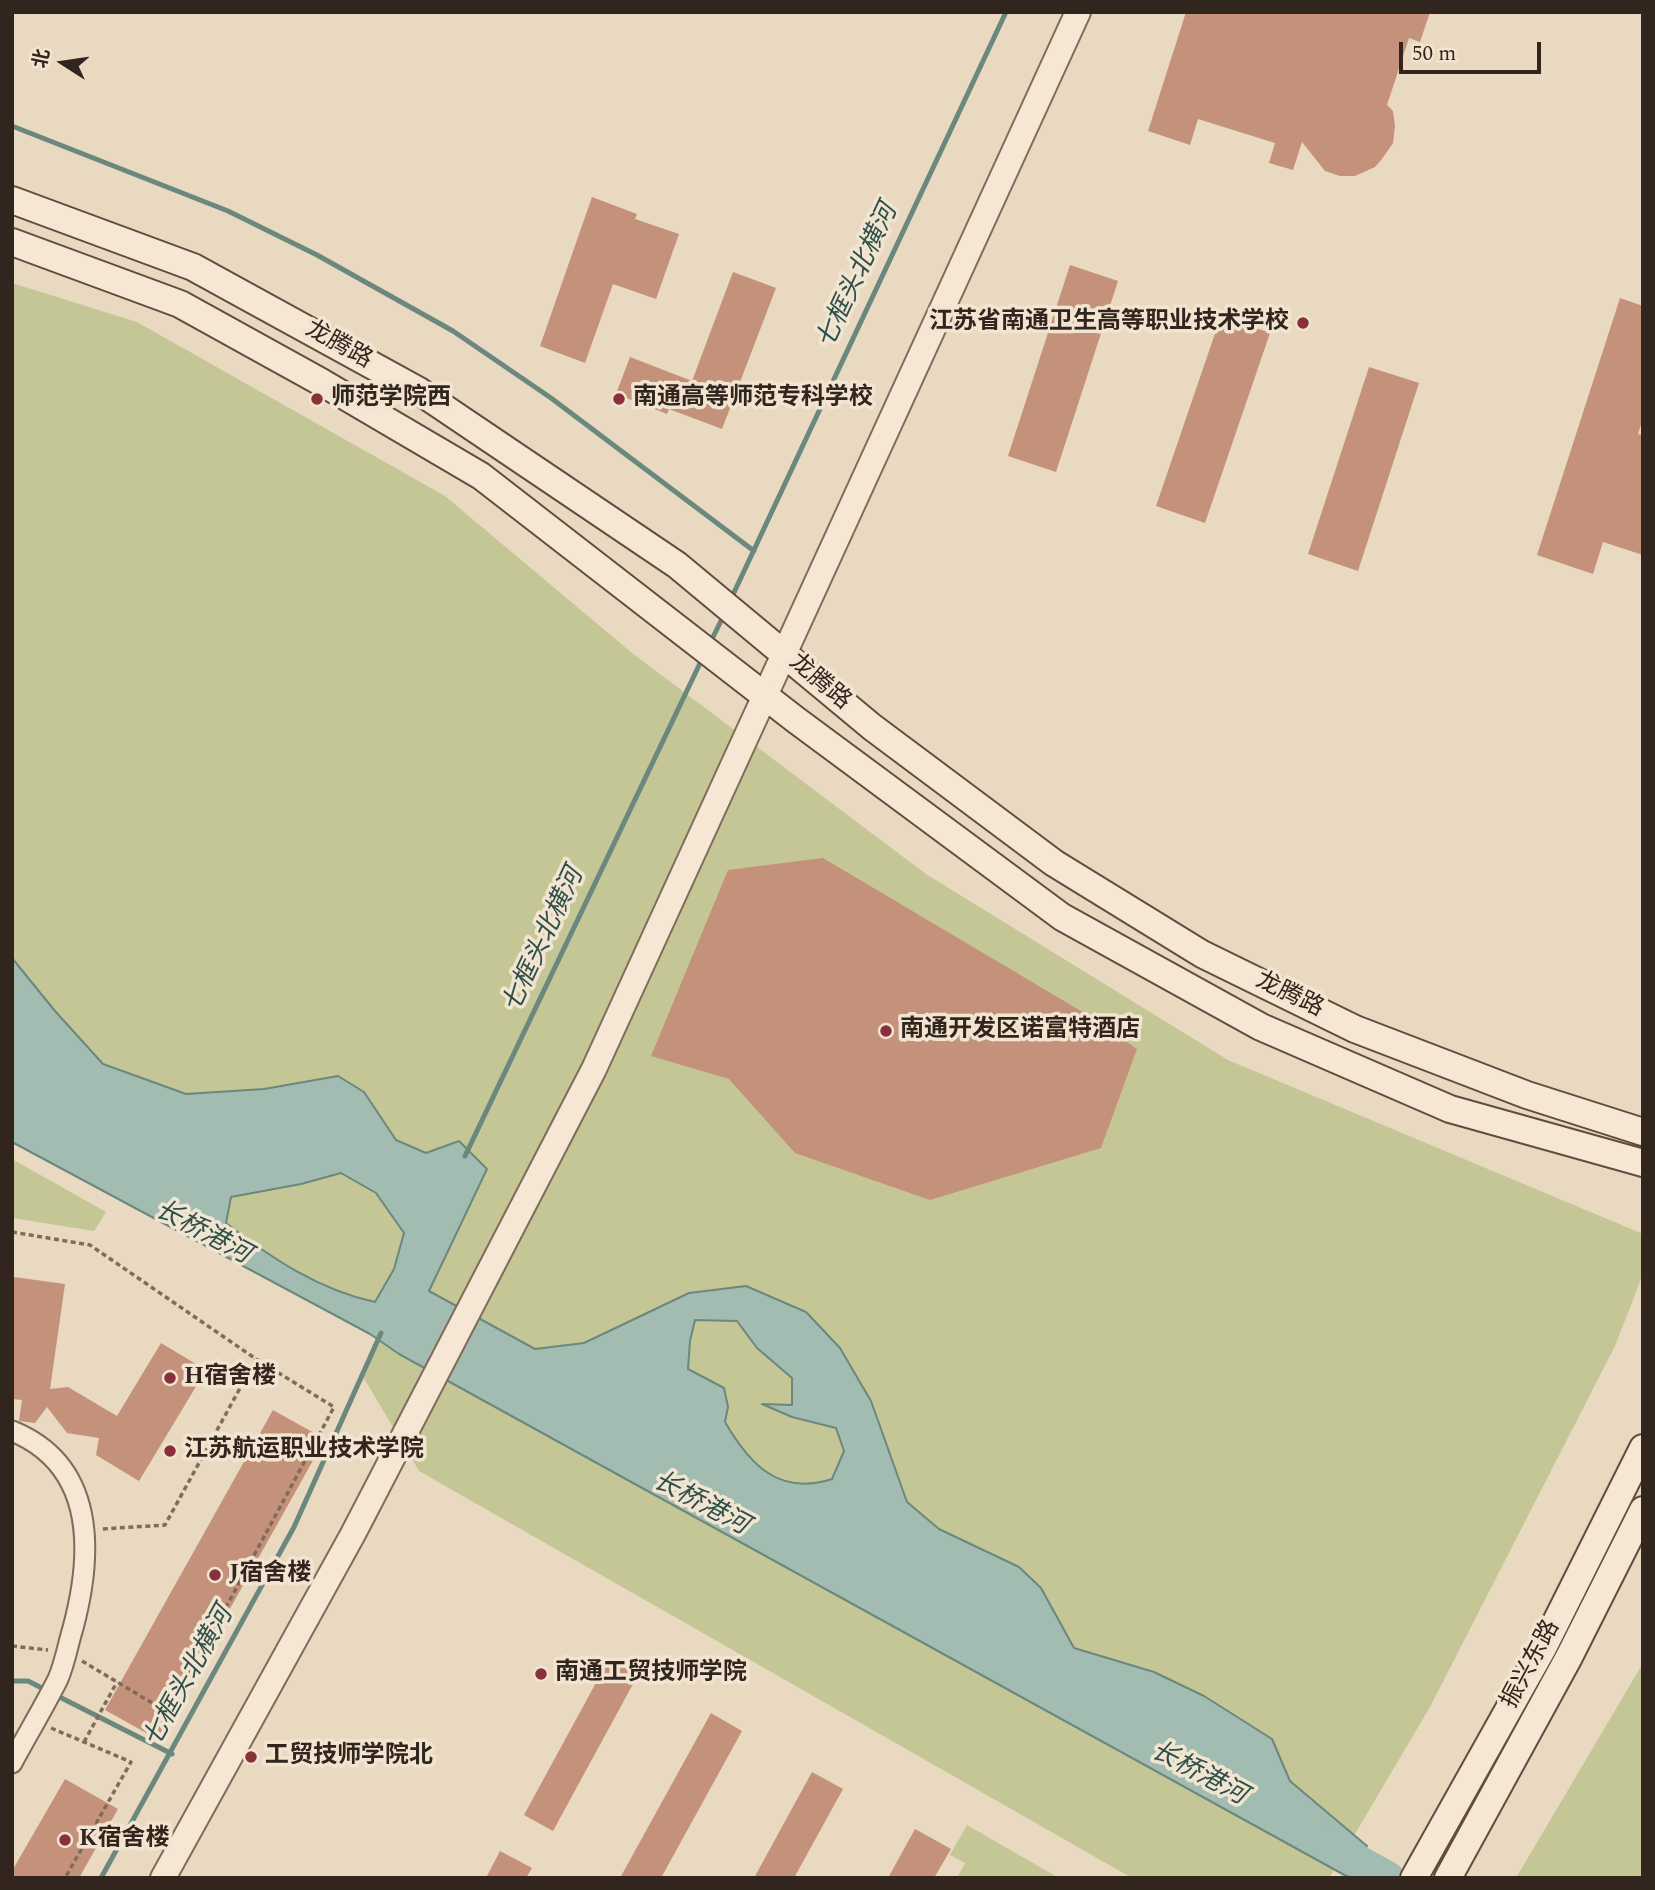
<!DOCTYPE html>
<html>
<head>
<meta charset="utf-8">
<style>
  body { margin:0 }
  #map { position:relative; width:1655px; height:1890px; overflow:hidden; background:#e9d9c1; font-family:Spectral,"Noto Sans SC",serif }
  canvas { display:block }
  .frame { position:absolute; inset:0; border:14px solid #32251d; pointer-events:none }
  .north { position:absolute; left:28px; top:28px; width:70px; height:70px; -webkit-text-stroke:5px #f1e4d0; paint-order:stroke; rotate:282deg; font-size:19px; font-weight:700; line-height:28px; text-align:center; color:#32251d }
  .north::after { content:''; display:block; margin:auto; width:24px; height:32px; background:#32251d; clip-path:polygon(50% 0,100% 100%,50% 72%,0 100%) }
  .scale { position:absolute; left:1399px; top:42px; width:142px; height:32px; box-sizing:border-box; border:4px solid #32251d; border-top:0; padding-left:9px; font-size:21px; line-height:24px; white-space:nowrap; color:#32251d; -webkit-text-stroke:5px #f1e4d0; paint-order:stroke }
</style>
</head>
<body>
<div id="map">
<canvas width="1655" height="1890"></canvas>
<div class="frame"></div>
<div class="north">北</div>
<div class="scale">50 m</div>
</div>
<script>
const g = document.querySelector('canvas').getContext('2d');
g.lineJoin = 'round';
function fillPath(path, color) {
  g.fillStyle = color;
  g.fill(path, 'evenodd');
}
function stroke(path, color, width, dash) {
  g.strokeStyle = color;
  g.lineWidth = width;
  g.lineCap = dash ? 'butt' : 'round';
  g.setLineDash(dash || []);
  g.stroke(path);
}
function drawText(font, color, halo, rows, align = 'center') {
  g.font = font + ' Spectral,"Noto Sans SC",serif';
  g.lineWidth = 7;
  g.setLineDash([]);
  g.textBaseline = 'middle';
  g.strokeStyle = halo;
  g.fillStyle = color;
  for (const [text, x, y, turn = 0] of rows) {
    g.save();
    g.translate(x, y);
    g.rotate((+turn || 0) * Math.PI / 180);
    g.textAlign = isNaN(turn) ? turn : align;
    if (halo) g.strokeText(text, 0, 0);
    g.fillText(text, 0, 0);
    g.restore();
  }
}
fillPath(new Path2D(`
  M12,283L137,322L445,496L632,653L926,874L1228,1060L1643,1234V1274L1615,1346L1430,1707L1329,1878H1132L419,1471L362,1375L380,1333L12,1131Z
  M12,1159L106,1212L94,1231L12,1218Z
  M1643,1663V1878H1516Z
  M967,1825L1059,1878H957L965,1863L950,1855Z`), '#c5c696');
const water = new Path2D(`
  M12,958L55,1011L103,1064L186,1094L264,1089L338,1076L364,1092L396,1140L426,1153L459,1141L487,1169L429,1291L535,1349L584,1343L689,1293L746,1286L806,1312L840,1348L871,1401L907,1502L939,1529L1019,1567L1041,1588L1074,1648L1154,1672L1204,1696L1272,1739L1290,1781L1367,1846L1348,1877L399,1354L370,1334L12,1142ZM341,1173L376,1193L404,1233L394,1269L375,1302C319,1290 271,1258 226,1223L231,1197L301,1184ZM695,1320L737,1321L757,1348L792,1378V1405L762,1404L792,1417L836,1428L844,1451L832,1479C779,1496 750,1465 725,1422L728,1407L724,1388L688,1369L690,1341Z`);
fillPath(water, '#a3bcb2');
stroke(water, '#6b887e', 2);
stroke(new Path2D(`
  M12,126L228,211L317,255L453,331L551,398L754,551
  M730,601L1006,12
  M709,645L725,613
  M465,1156L703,657
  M12,1681H28L172,1754
  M101,1878L294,1527L381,1333`), '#6b887e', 5);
stroke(new Path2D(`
  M1319,1840L1388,1878`), '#a3bcb2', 33);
fillPath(new Path2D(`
  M1186,12H1430L1420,42L1409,38L1387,105L1393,111L1395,126L1393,143L1382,159L1375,167L1355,176H1340L1325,171L1302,142L1293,170L1269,163L1275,143L1198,119L1190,145L1148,131Z
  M592,197L637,214L635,219L679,234L656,299L613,284L585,363L540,346Z
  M1070,265L1118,281L1056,472L1008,456Z
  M733,272L776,288L722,429L669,409L667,414L616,394L630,357L692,381Z
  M1620,298L1643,306V419L1638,434L1643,435V555L1603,542L1593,574L1537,555Z
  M1221,316L1270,333L1205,523L1156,506Z
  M1369,367L1419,383L1358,571L1308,554Z
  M823,858L1086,1014L1137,1049L1101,1148L930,1200L795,1153L729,1079L651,1056L728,870Z
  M14,1277L65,1284L50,1389L68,1387L117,1416L161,1343L206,1370L139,1481L96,1455L99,1438L67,1433L47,1407L35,1423L19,1421L22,1400L12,1399Z
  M273,1410L325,1439L157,1739L105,1710Z
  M610,1657L639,1673L553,1831L524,1815Z
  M711,1713L742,1731L661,1878H620Z
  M812,1772L843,1789L794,1878H754Z
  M65,1779L118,1809L79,1878H12V1871Z
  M915,1829L951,1849L934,1878H888Z
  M500,1851L532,1868L526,1878H486Z`), '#c4917a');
const minor = new Path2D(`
  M12,1431C96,1465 93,1553 73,1628C68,1644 65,1663 58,1679C44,1707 27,1735 12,1763`);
const tertiary = new Path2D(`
  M163,1878L353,1534L594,1069L1078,12`);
const secondary = new Path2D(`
  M12,200L193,267L419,391L677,565L872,727L1054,863L1202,954L1355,1029L1527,1095L1643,1132
  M12,242L180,304L321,382L481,476L796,720L1062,917L1261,1027L1450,1109L1643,1163
  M1414,1878L1543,1648L1643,1448
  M1448,1878L1569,1657L1643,1510`);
stroke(minor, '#816b5a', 23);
stroke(tertiary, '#816b5a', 28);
stroke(secondary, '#624c3e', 30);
stroke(new Path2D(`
  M12,1232L90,1245L256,1359L165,1525L102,1529
  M12,1646L48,1650
  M82,1661L169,1713L334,1407L256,1359
  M51,1728L131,1762L65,1878
  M84,1742L117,1682`), '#816b5a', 3.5, [5, 3.5]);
stroke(minor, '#f5e7d3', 19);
stroke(tertiary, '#f5e7d3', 24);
stroke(secondary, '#f5e7d3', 26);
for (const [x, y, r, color] of [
  [1303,323,7,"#8a303a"],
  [317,399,7,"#8a303a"],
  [619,399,7,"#8a303a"],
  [886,1031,7,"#8a303a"],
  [170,1378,7,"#8a303a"],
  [170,1451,7,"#8a303a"],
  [215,1575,7,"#8a303a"],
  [541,1674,7,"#8a303a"],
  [251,1757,7,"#8a303a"],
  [65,1840,7,"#8a303a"]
]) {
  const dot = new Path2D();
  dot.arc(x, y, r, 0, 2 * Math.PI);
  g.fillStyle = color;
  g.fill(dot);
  stroke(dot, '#f1e4d0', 2.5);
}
drawText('bold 24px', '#32251d', '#f1e4d0', [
  ["江苏省南通卫生高等职业技术学校",1289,323,"right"],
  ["师范学院西",331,399],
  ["南通高等师范专科学校",633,399],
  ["南通开发区诺富特酒店",900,1031],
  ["H宿舍楼",184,1378],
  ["江苏航运职业技术学院",184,1451],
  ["J宿舍楼",229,1575],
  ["南通工贸技师学院",555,1674],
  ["工贸技师学院北",265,1757],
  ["K宿舍楼",79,1840]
], 'left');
drawText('24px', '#32251d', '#f1e4d0', [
  ["龙腾路",338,346,29],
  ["龙腾路",819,683,40],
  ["龙腾路",1289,996,26],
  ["振兴东路",1532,1665,-62]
]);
drawText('italic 26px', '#2e504a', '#f1e4d0', [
  ["七框头北横河",859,277,-65],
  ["七框头北横河",545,941,-65],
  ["长桥港河",202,1234,28],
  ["长桥港河",700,1505,28],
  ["七框头北横河",190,1678,-61],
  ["长桥港河",1198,1775,28]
]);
</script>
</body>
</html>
